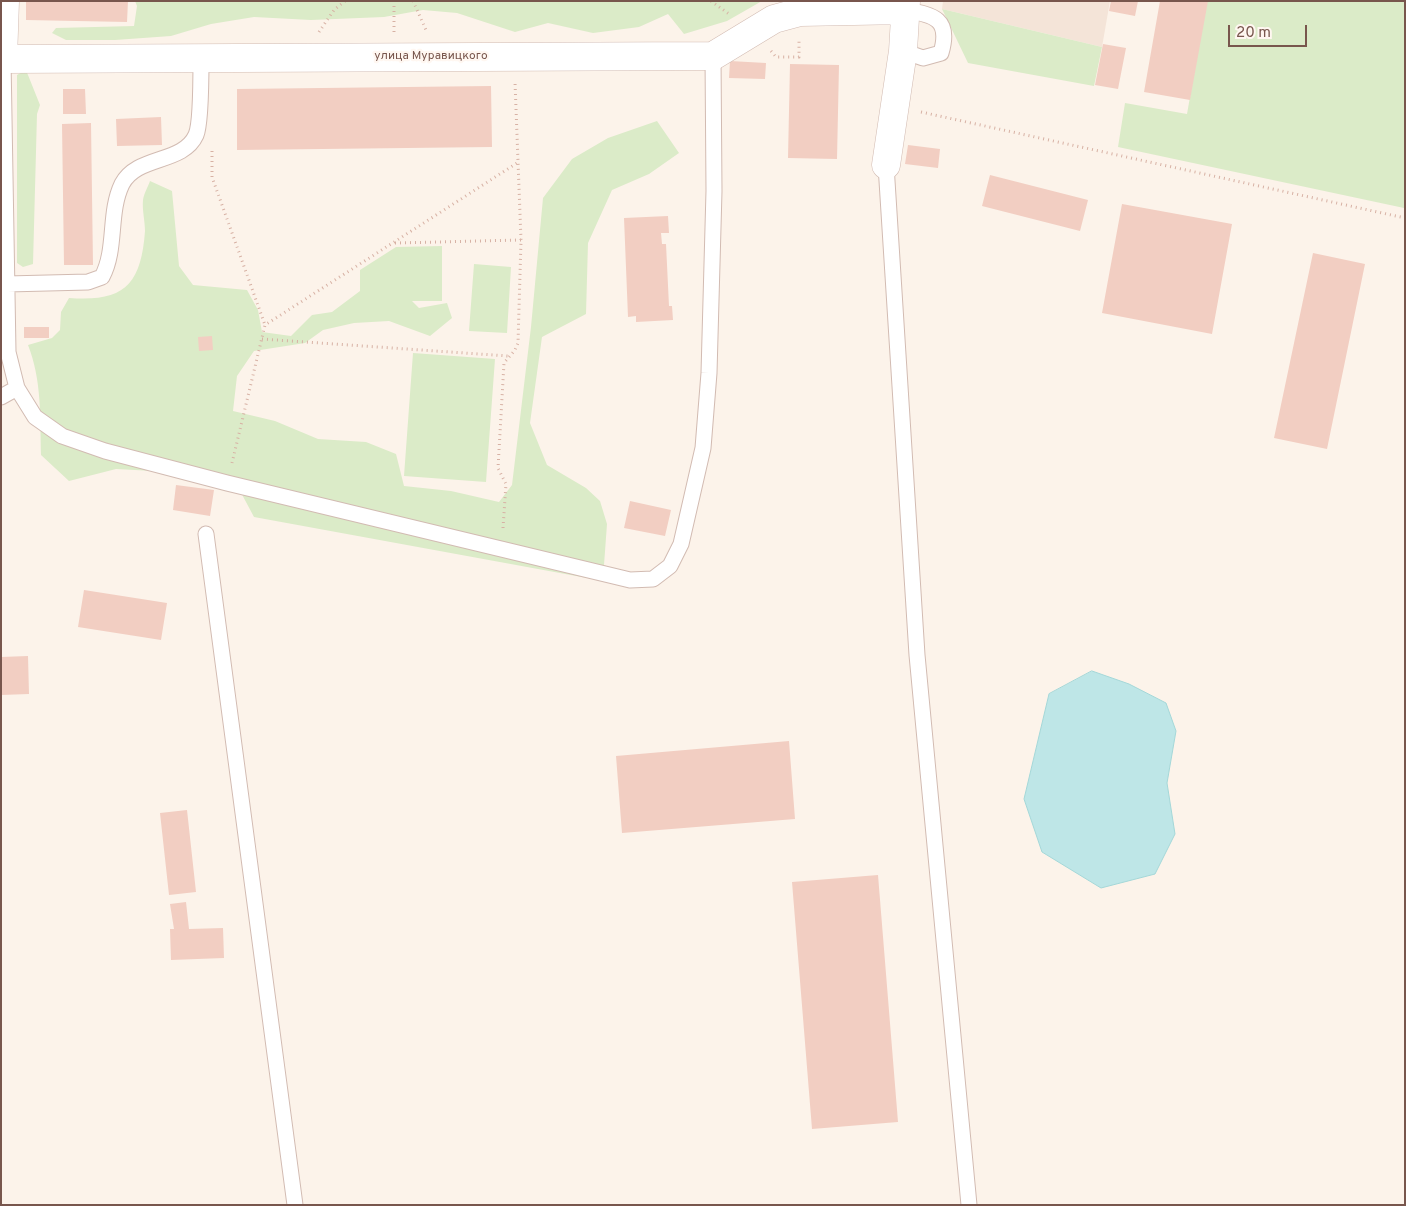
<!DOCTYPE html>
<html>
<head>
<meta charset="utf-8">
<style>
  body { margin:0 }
  #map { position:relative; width:1406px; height:1206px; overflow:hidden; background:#fcf3ea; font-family:Overpass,sans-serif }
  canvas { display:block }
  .frame { position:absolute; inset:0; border:2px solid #78564d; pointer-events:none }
  .scale { position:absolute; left:1228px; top:25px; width:79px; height:22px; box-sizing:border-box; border:2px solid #78564d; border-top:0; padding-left:6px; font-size:15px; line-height:18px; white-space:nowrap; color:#78564d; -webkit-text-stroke:4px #fff7f1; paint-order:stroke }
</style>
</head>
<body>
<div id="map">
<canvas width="1406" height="1206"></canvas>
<div class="frame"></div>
<div class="scale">20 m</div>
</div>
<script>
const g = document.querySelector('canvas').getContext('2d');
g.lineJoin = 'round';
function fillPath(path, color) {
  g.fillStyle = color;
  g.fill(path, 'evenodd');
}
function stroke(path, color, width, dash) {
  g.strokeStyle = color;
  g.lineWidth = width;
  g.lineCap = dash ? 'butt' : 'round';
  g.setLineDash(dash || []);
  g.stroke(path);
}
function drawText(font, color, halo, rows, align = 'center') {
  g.font = font + ' Overpass,sans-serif';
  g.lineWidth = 4.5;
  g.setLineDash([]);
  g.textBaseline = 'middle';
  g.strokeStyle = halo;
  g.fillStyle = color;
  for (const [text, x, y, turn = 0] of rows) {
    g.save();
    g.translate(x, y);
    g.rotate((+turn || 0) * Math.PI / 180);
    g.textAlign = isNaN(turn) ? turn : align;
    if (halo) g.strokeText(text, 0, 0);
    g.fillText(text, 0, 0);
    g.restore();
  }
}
fillPath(new Path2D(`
  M943,1H1110L1102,47L942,9Z`), '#f4e4d8');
fillPath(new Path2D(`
  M135,1H762L727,21L684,34L668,14L639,27L593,33L548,23L515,32L457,13L423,10L384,17L311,20L254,17L211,24L171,36L115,40H66L52,33L56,28L134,26L137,6Z
  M1207,1H1405L1404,208L1118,147L1125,103L1187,114Z
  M942,9L1102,47L1094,86L968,63Z
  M26,70L40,105L37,114L33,264L23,267L17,263V75Z
  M657,121L679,153L649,174L612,190L588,243L586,314L542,337L530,423L547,465L586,488L600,501L607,524L604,565L620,572L609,582L254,517L238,487L172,472L116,469L69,481L41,455C40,417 42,381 28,345L52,338L60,330L61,312L69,298C123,302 141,286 145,231C145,221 142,210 143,200C144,193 148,187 150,181L172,191L179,266L193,285L247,290L258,310L262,332L291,336L312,315L332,312L360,291V270L396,247L442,246V301H412L419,308L447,303L452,318L430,336L389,321L354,323L323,330L305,343L254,351L237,376L233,411L275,421L318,439L366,442L396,454L404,486L451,491L499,502L512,485L531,327L543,198L572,159L608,138Z
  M474,264L511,267L507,333L469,331Z
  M413,353L495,359L486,482L404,476Z`), '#dbebc8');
const water = new Path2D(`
  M1092,671L1129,684L1166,703L1176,731L1167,783L1175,834L1155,874L1101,888L1042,852L1024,799L1049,694Z`);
fillPath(water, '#bee6e7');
stroke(water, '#a4d7d8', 1);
fillPath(new Path2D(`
  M26,1H128L127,22L26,20Z
  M1111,1H1138L1135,16L1109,11Z
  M1160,1H1208L1190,100L1144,92Z
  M1103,44L1126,48L1118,89L1095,85Z
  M730,61L766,63L765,79L729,78Z
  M790,64L839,65L837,159L788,158Z
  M491,86L492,147L237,150V89Z
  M63,89H85L86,114H63Z
  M161,117L162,145L117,146L116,119Z
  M91,123L93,265H64L62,124Z
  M908,145L940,149L938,168L905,164Z
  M990,175L1088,200L1080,231L982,206Z
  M1122,204L1232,224L1212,334L1102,313Z
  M668,216L669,233H661L662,244H666L669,306H672L673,320L636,322V316L628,317L624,218Z
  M1313,253L1365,264L1327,449L1274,438Z
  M24,327H49V338H24Z
  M212,336L213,350L199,351L198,337Z
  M176,485L214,490L210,516L173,510Z
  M630,501L671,510L665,536L624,528Z
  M84,590L167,603L161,640L78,627Z
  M28,656L29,694L1,695V657Z
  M789,741L795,819L622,833L616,756Z
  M187,810L196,892L169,895L160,813Z
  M878,875L898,1122L812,1129L792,882Z
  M186,902L189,929L223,928L224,958L171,960L170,929H174L170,904Z`), '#f2cec2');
const lane = new Path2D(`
  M903,51L923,58L941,53C951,19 934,15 906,10
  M3,59L8,352L17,388L35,417L62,436L105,451L227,483L630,580L653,579L670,566L681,544L703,448L709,373L714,191L713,56
  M886,165L917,655L969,1205
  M7,284L88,282L102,277C117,249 108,213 122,184C137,155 183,164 196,135C201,124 201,73 201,58
  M1,397L17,388
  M206,534L295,1205`);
const street = new Path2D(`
  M5,1L3,59L713,56L774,19L800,12L906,10
  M886,165L903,51L906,1`);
stroke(lane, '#d2bbb2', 17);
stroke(street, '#d2bbb2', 29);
stroke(new Path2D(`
  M394,1V32
  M413,1L426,30
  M711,1L729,14
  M319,32L334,10L345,1
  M771,51L776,57H799V41
  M921,112L1405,218
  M212,151V177L265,325
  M395,243L521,240
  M262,339L508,356
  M232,463L265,325L517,163
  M503,528L506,484L498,468L504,363L515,350L518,343L521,240L515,82`), '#d7b1a4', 3, [1, 4]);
stroke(lane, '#fff', 15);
stroke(street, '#fff', 28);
drawText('12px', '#78564d', '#fff7f1', [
  ["улица Муравицкого",431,57]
]);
</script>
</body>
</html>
